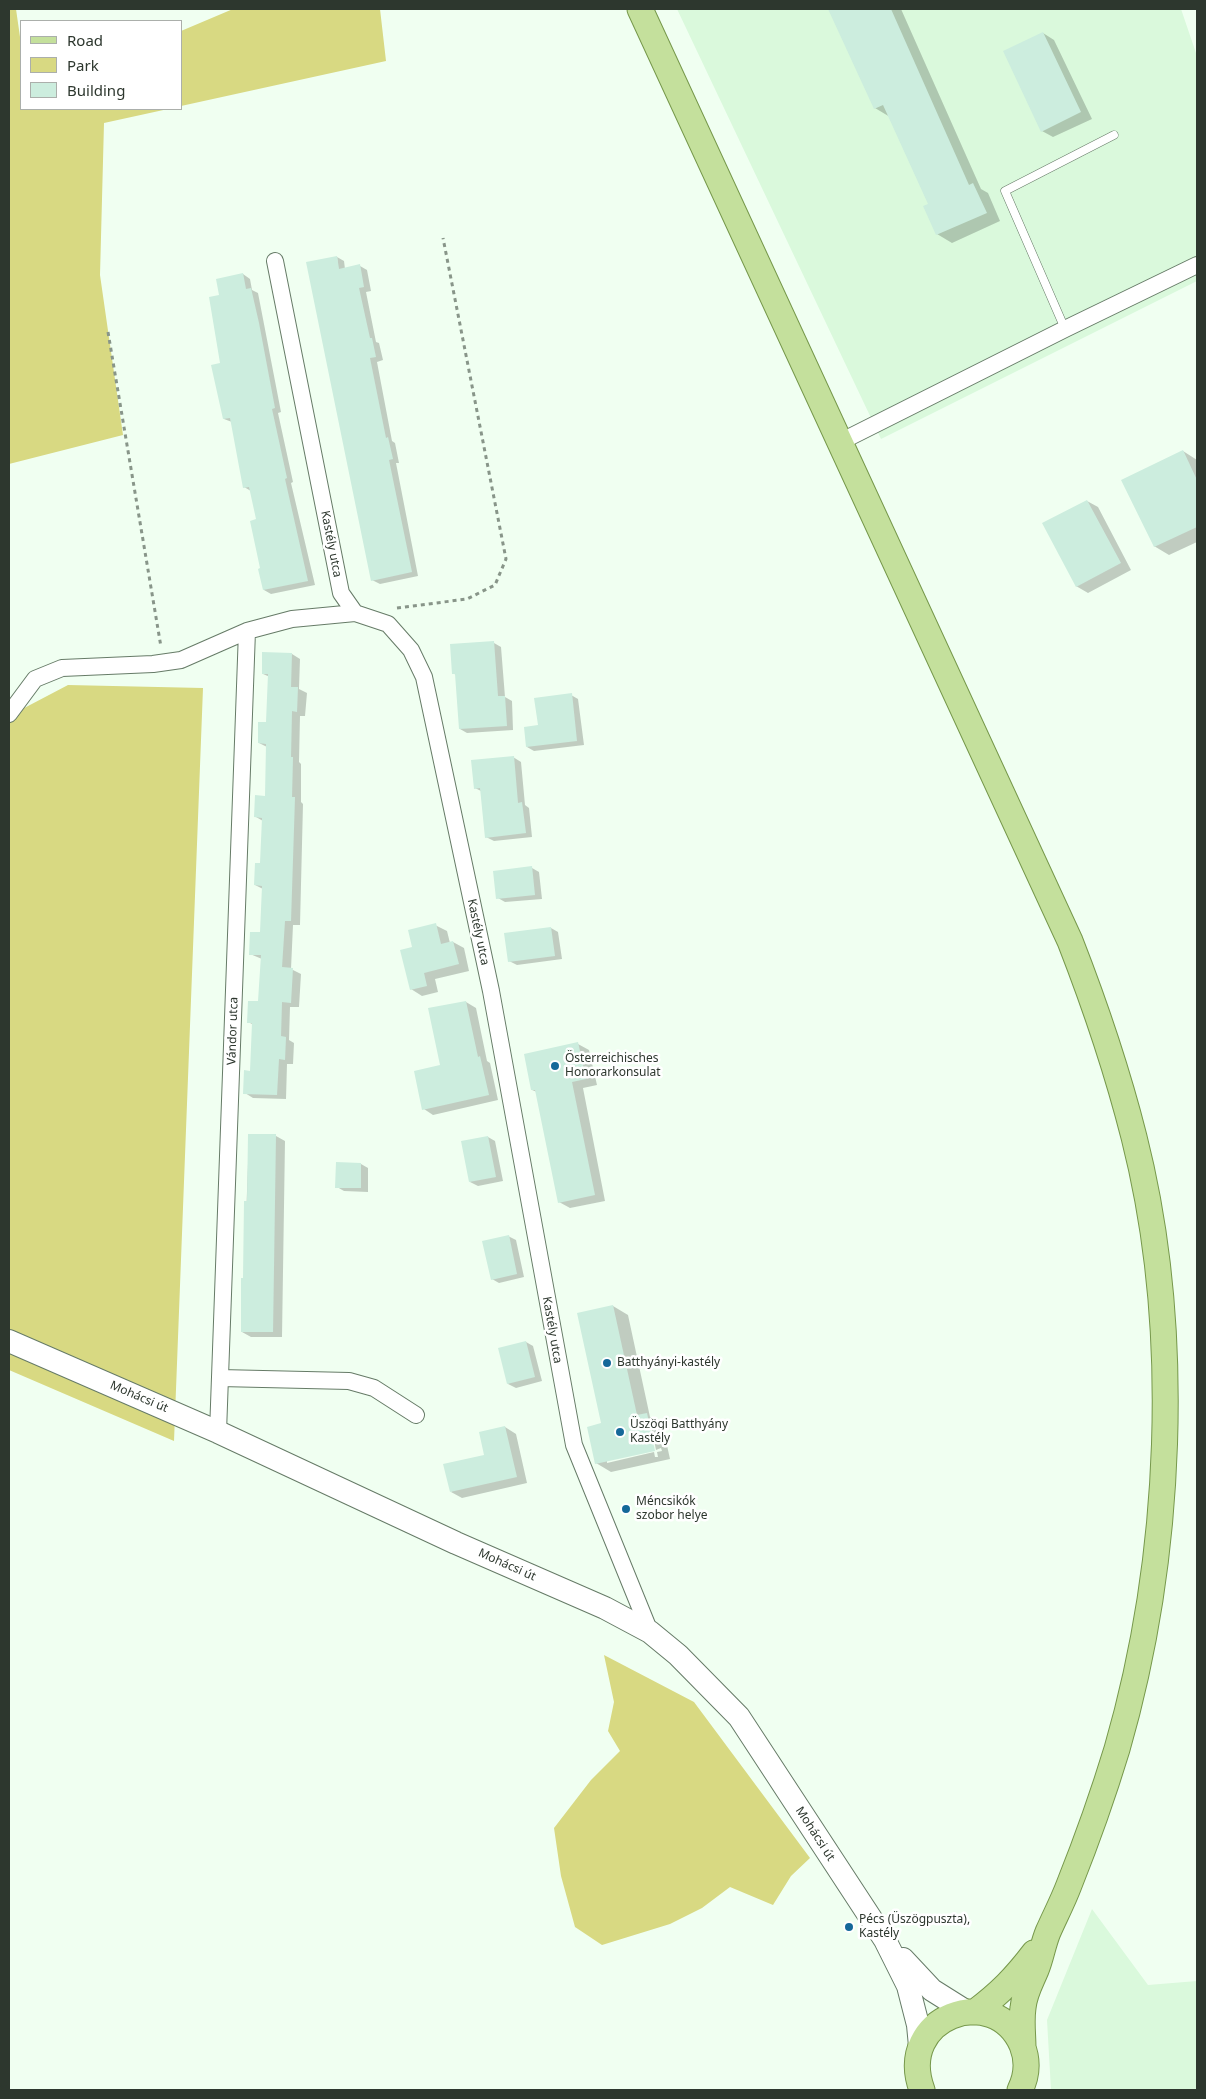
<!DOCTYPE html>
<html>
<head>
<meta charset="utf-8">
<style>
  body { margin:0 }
  #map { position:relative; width:1206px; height:2099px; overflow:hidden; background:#f0fff1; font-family:"Noto Sans",sans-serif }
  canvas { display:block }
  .frame { position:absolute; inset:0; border:10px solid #2d372e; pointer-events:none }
  .legend { position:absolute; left:20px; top:20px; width:162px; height:90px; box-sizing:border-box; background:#fff; border:1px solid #abafab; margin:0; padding:6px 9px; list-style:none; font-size:15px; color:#2d372e }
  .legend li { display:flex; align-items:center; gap:10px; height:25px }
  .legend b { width:25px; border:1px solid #abafab }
</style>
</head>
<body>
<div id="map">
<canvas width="1206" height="2099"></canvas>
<div class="frame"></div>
<ul class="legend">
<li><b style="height:6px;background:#c4e09c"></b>Road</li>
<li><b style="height:14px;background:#d8d982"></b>Park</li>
<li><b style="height:14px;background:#ccedde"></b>Building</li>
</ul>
</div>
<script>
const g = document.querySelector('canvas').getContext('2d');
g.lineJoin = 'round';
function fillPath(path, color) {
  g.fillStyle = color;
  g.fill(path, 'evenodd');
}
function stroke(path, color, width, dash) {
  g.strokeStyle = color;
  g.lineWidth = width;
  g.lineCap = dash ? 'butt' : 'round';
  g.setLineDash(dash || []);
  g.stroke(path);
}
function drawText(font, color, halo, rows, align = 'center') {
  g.font = font + ' "Noto Sans",sans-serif';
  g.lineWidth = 5;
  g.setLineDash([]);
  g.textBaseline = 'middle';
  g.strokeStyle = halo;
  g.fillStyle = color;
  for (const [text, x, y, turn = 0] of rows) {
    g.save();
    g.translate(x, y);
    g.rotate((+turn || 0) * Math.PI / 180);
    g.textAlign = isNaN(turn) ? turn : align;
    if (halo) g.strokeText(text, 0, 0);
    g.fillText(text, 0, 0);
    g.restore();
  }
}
fillPath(new Path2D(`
  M677,9H1181L1197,56V281L881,439Z
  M1092,1909L1148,1985L1197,1981V2090H1051L1047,2020Z`), '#daf9dc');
fillPath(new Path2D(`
  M9,9H16L21,44V109H168L104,123L100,275L123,435L9,464Z
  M233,9H380L386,61L181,106V31Z
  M68,685L203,688L174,1441L9,1370V716Z
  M604,1655L694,1702L810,1858L791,1876L773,1905L730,1887L702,1908L670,1924L602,1945L575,1927L561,1876L554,1828L591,1780L620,1751L608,1731L614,1702Z`), '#d8d982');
fillPath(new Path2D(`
  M830,9H901L981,189L988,193L1000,221L952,243L937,234L925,206L930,204L890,117L875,108Z
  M1043,33L1054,40L1092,119L1053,137L1042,131Z
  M337,257L344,261L345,269L360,266L367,270L371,291L366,292L376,342L379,343L383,360L377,362L392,441L395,443L399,463H396L418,576L380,584L372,580Z
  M243,274L250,279L252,290L258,293L281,412L278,413L293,482L291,483L315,585L271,594L264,590L257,520L251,491L244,487L232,422L224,419L221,296Z
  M1183,451L1197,460V542L1169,555L1154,546Z
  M1087,501L1098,507L1131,570L1088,593L1076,586Z
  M494,643L501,647L505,697L512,701L513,730L467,733L460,729L456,675L453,673Z
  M292,654L300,659L299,689L307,693L305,716H300L299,762L301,764V802L303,804L300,925H293L291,969L301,974L299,1007H290L289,1040L294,1043L293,1064H287L286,1099L253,1098L245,1093L251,1072L254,1025L248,1022L259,1002L262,959L250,954L261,934L263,889L255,885L261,865L263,821L256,817L266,797L267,747L259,743L267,723L270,677L263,674Z
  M571,695L578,699L584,745L534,751L527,747L540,726Z
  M513,757L521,762L525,805L529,808L532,837L494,841L486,837L481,791L475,788Z
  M532,868L539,872L542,899L505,902L498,898Z
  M435,925L447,931L450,943L453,942L464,948L469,971L435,979L438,992L422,996L411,989L414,948Z
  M551,928L558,932L562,959L517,965L509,961Z
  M466,1002L476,1008L487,1061L490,1063L498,1100L433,1115L424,1109Z
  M578,1044L589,1050L597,1085L583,1088L605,1201L570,1208L559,1202L537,1092L532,1090Z
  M249,1135L276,1136L285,1141L282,1337H251L242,1332Z
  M488,1137L495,1141L503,1181L478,1186L470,1182Z
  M361,1164L368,1168V1192L344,1191L337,1187Z
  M508,1236L516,1240L524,1277L499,1283L492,1279Z
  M613,1306L628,1315L650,1417L662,1423L670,1459L611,1472L596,1463L603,1424ZM647,1420H650L656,1450L661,1448L662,1451L657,1452L658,1457H655L654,1452L607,1463V1460Z
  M526,1342L533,1346L542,1381L516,1388L508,1384Z
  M505,1427L516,1434L527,1483L462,1498L451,1492L485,1456Z`), '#0003');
fillPath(new Path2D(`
  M828,9H891L969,185L973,183L987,213L936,235L923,206L928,204L883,105L874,109Z
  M1043,32L1081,112L1041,132L1003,51Z
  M337,256L339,269L360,264L364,287L359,288L370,338H372L376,357L370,358L386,438L388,437L393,459L389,460L412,572L371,581L306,262Z
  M243,273L246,289L251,288L259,323L275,408L272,409L287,478L285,479L308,581L263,590L258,569L260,568L250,521L256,519L249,487L243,488L230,418L223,419L211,365L220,363L209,297L219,295L216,279Z
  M1183,450L1197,480V527L1154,547L1121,480Z
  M1087,500L1121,563L1076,587L1042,523Z
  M494,641L498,696H505L507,726L459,729L455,674H452L450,644Z
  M262,652L292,653L291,687H298L297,712L292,711L291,757H293L292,797H295L291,921H285L282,967L293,968L291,1003L282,1002L281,1036L286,1037L285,1060L279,1059L277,1095L243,1094L244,1070L250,1071L252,1023H247L248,1001H258L261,955H249L250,932H260L262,886L254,885L255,863H260L262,818L254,817L255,795L265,796L266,744L258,743V722H266L268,674H262Z
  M572,693L577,741L526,747L524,727L538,725L534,698Z
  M514,756L518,803L522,802L526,833L485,838L480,788L474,789L471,760Z
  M532,866L535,895L496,899L493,871Z
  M436,923L441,944L453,941L459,964L424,973L427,986L410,990L400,950L412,947L408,930Z
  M551,927L555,956L508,962L504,933Z
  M466,1001L478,1057L480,1056L489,1095L422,1110L414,1071L440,1065L428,1008Z
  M578,1042L586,1079L572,1082L595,1195L558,1203L535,1090H531L524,1054Z
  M248,1134H276L273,1332H241V1278H243L244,1201H247Z
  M488,1136L496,1177L469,1182L461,1141Z
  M336,1162L361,1163V1188H335Z
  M509,1235L517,1274L491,1280L482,1241Z
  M613,1305L637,1415L647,1413L655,1451L595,1464L587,1427L601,1423L577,1313Z
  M526,1341L535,1377L507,1384L498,1348Z
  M505,1426L517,1477L450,1492L443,1464L484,1455L479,1432Z`), '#ccedde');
const lane = new Path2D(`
  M1065,329L1005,191L1114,135`);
const street = new Path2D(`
  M275,261L341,593L355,613L388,624L411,650L424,677L491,991L574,1445L650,1632
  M840,442L1065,329L1197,265
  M9,714L35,679L62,668L153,664L181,660L247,631L292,619L355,613
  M220,1378L349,1381L374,1388L416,1415
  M218,1432L247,631`);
const secondary = new Path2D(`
  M9,1341L218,1432L456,1543L605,1608L650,1632L678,1655L739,1717L885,1940L908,1986L918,2025L920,2046
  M903,1959L932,1990L967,2012`);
const primary = new Path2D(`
  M640,9L1070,941C1095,1005 1117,1070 1134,1137C1183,1330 1172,1559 1117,1749C1103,1795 1087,1840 1069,1885C1063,1901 1055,1916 1048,1932C1043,1944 1041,1958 1036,1970C1031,1982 1024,1994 1023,2008C1021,2021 1023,2035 1023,2048
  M975,2012C1000,1993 1015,1978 1034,1953
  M922,2090C895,2017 994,1981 1022,2045C1028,2060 1027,2076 1020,2090`);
stroke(lane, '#667b67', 9);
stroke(street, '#667b67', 18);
stroke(secondary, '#667b67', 24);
stroke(primary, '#76984b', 27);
stroke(new Path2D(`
  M108,332L161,647
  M397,608L467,599L495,585L506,559L443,238`), '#889589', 3, [4, 4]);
stroke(lane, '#fff', 8);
stroke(street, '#fff', 16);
stroke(secondary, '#fff', 22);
stroke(primary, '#c4e09c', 25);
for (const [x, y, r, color] of [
  [555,1066,5,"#146899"],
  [607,1363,5,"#146899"],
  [620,1432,5,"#146899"],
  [626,1509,5,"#146899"],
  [849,1927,5,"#146899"]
]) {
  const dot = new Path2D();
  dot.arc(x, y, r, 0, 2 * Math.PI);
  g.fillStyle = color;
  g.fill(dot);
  stroke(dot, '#fff', 2);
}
drawText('12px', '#2d372e', '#fff', [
  ["Kastély utca",331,544,79],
  ["Kastély utca",478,932,78],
  ["Vándor utca",233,1031,-88],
  ["Kastély utca",552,1330,80],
  ["Mohácsi út",139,1397,23],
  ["Mohácsi út",507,1565,24],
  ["Mohácsi út",815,1834,57]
]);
drawText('12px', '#2d372e', '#fff', [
  ["Österreichisches",565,1059],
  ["Honorarkonsulat",565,1073],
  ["Batthyányi-kastély",617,1363],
  ["Üszögi Batthyány",630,1425],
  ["Kastély",630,1439],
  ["Méncsikók",636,1502],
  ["szobor helye",636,1516],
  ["Pécs (Üszögpuszta),",859,1920],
  ["Kastély",859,1934]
], 'left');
</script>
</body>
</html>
